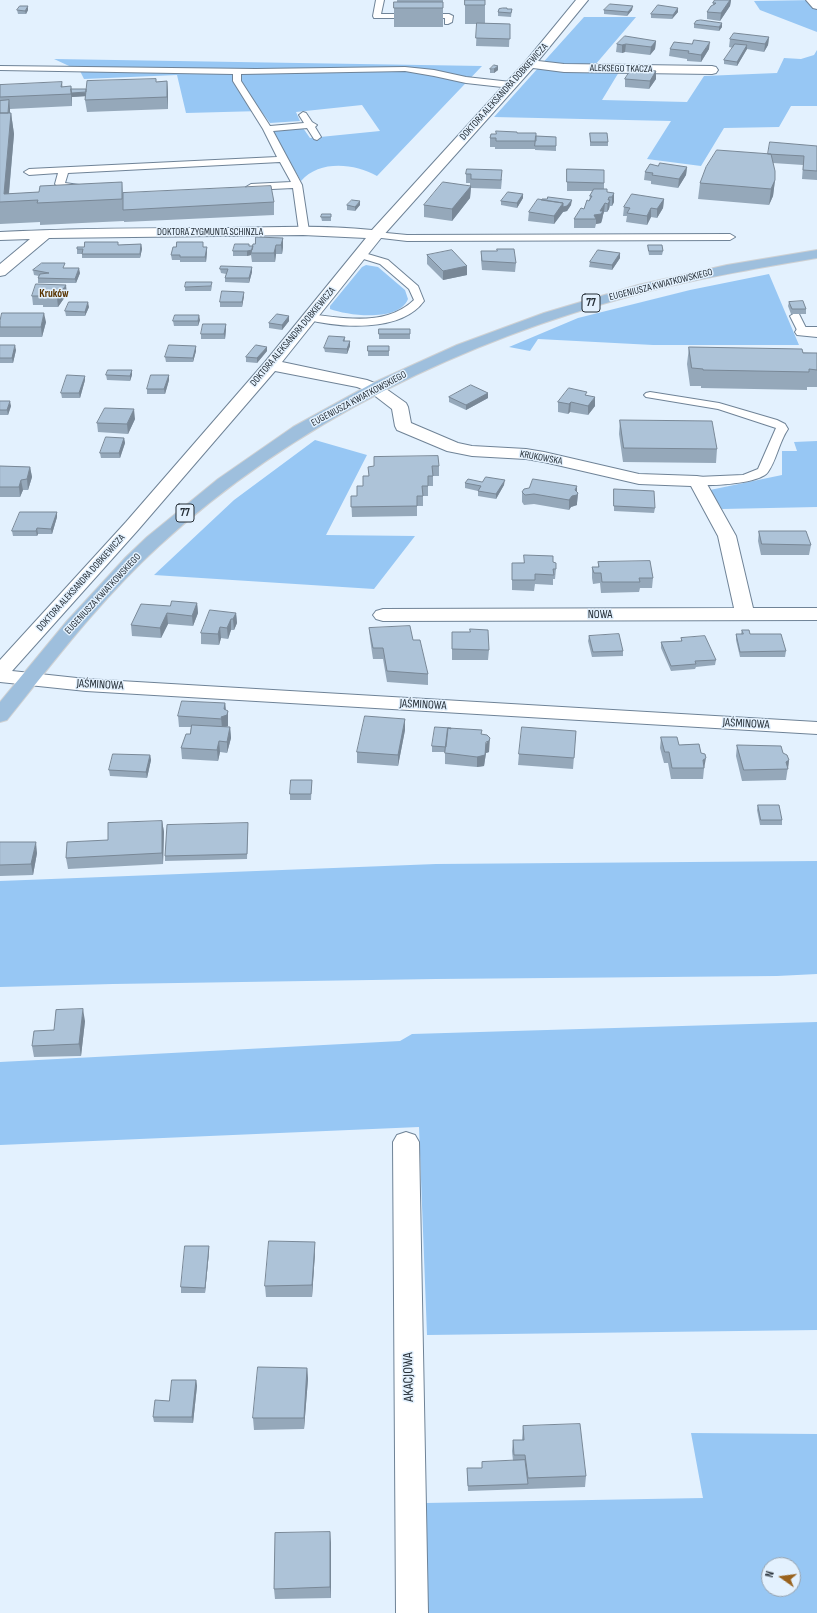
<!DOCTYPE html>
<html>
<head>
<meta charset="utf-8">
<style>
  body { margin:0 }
  #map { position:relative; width:817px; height:1613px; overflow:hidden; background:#e3f1fe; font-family:"Sofia Sans Condensed",sans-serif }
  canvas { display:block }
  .north { position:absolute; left:761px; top:1557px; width:40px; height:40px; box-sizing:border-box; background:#e3f1fe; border:1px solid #97a3ae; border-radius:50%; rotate:284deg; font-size:11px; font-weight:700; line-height:16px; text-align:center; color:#252e36 }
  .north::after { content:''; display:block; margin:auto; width:14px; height:18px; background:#99621d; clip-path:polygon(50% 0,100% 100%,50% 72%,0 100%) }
</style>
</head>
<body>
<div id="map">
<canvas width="817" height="1613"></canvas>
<div class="north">N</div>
</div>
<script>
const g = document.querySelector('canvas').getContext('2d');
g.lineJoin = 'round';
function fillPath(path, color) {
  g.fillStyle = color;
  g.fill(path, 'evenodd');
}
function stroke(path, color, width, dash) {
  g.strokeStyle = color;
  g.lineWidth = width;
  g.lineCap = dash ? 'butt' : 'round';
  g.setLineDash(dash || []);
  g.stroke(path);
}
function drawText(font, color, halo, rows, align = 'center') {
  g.font = font + ' "Sofia Sans Condensed",sans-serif';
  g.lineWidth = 3;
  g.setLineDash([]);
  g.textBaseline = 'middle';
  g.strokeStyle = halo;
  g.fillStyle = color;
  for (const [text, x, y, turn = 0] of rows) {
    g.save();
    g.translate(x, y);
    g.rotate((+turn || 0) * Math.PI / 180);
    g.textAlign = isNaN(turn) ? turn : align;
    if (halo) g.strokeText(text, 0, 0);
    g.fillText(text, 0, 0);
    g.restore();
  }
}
fillPath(new Path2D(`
  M817,0V32L760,10L754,1Z
  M584,17H636L595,65L622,67L602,100L687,102L704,76L777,73L784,58L801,59L814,55L817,50V106H791L779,127L724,128L701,166L647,159L671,121L494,117Z
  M54,59L482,66L377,176C354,163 319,160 301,181L272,131L303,128L310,138L380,131L362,105L296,112L300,121L270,123L261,111L186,113L177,75L84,79L80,71Z
  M366,265L378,267L405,290L408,299C399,322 349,316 330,309V306L362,267Z
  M769,274L799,345H653L538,339L530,351L509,347L578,318L690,290Z
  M315,440L367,455L326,535L415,536L374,589L154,575L234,500Z
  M817,441V507L722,509L710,490L782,475V451H797L794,442Z
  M817,861V974L777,976L436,979L113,984L0,987V881L436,864Z
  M817,1022V1330L427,1335L419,1127L0,1145V1062L400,1041L412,1034Z
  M691,1433L817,1434V1613H426L425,1503L703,1498ZM769,1565H793V1589H769Z`), '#97c7f4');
const service = new Path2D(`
  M376,0H384L381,14H449L453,16L452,22L448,24H445V18H374L373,16Z
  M0,66L256,69L405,67L434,70L466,77L511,82L515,85L511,88L466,83L434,76L405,71L241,74V81L270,126L304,123L299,115L303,112L306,113L312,122L317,125L315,127L321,137L317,140L314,139L307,128L273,131L302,185L309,231L304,234L299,231L293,188L251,190L246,187L251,184L291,182L280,162L68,173L65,183L86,186L88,188L86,190L83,191L57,186L55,184L58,173L29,175L24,172L29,169L277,157L263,129L233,81V74L0,70Z
  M376,232L407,235L730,234L735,237L730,240L407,241L373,237L371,235Z
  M361,252L388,260L418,286L424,301C401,333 339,328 305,319L304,317L309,314C344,318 386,327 414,300L409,289L380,264L357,257L356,255L357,253Z
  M795,313L799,314L808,332L807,334L803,335L799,334L790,316Z
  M650,392L719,403L777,420L785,424L788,429C779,442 777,459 768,472C760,484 706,487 693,484L691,481L693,478L697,477L743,475L758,469L776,428L718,409L646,397L644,395L646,393Z`);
const minor = new Path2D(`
  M576,0H588L538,61L564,64L712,66L716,67L718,70L716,73L712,74L564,72L533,68L381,238L282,362L367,380L382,386L406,403L408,407L411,423L458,443L472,446L526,449L544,452L639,474L697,476L703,477L736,536L753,608H817V620L383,621L376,619L373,615L376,611L383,609L734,608L718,536L691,486L639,484L544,462L526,459L472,456L447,451L397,430L395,426L392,409L370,392L357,387L275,371L138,530L12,671L86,679L817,722V734L86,691L0,682V660L126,522L265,362L366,238L303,235L49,238L5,275L0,276V264L30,239L0,240V232C77,228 153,228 230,228C278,227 325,225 372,230L526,61Z
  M806,0H817V9L813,8Z
  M803,327H817V337L797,335L795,332L797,329Z
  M406,1132L415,1135L419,1142L428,1613H396L393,1142L397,1135Z`);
const primary = new Path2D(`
  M817,250V258C758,268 700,278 642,293C465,340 295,421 159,546C102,598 55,660 7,720L0,722V702L67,621L126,557L147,537L218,479L293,427L373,383L457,345L544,313L638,285L727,265Z`);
stroke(service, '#6f8397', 2);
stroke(minor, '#6f8397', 2);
stroke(primary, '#cfd1d3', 2);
fillPath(service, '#fff');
fillPath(minor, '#fff');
fillPath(primary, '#9ebfdd');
fillPath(new Path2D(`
  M397,0H443V27H394V8L397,2Z
  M465,0H485V23L510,24L509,47L476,46L477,24H465Z
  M715,0H731L730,6L720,21L707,19V12L713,5V3Z
  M678,8V12L672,19L651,18V14Z
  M512,9L511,17L498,16V12Z
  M17,10H28L26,14H18Z
  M604,10H632L627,16L604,14Z
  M694,24L722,27L719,31L694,28Z
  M769,37L768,45L764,52L747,49L737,66L724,64V60L733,48L729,47L730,39Z
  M656,41L655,49L650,55L625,52L622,53L616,52L617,44Z
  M670,49H709L701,62L687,61V59L669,56Z
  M490,69L498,70L494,73H490Z
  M656,71V79L649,89L625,87V79Z
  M167,81L168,93V109L87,112L85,100L86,96L72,97V106L10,109V113H11L14,134L9,194L39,192L122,182L123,193L274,202V215L124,222V221L40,225V222L0,224V85L62,87L71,89H86L156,82Z
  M517,133L536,136L556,137V151L535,150V149H495V147H490V138L496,134Z
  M590,133L608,142V146H590Z
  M817,146V180L802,179L803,165L773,163L775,180L773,196L769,205L698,199L700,183L768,154Z
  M658,166L687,167L686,175L678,188L651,184V181L644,180L645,172Z
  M467,169L502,179L501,189L471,188L470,198L452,221L424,217V205L470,186V183H466V174Z
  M567,169L604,183V189L607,192L614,193V202L612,206H610L609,209L607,212H604L603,215L602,220L601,223L596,224L595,228H574V219L584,209L589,201L590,196L593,191H567Z
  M523,194V198L517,208L501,205V201Z
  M664,199L663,208L657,218L651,217L647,225L626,222L627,216H623L624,207Z
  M347,205H360L355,211L347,210Z
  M571,205L567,211L563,212L554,224L528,221L529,212Z
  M331,214V221H322L321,217Z
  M283,238V247L282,254H276L275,262H252L251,255L247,256H233V251L249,246H253L255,244Z
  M141,244L142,249L140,258H82V254H77V249L84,247L118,245Z
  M648,245L663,251L662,255H649L648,249Z
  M203,247H207V252L206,262H180V260H172L171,255Z
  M481,251L516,263L515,272L482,270L481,260Z
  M620,253V258L612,270L589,267L590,262Z
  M427,255L467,266V275L443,280L427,264Z
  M252,267V272L249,283L225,282V278L226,274L221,273L220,269Z
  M65,268L80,273L76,283H38V278L39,276L34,275L33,270Z
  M212,286L211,291H185V287Z
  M67,294L58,307H43V305H33L32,296Z
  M244,296L242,307H220V302Z
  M789,302L806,309V314H791L788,306Z
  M89,307L85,316H66L65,311Z
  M289,316V321L282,330L269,328V323Z
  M200,320L198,326H174L173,321Z
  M0,321L46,322L42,337H0Z
  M226,324V329L225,339H201V334Z
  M379,329H410V339H379Z
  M345,337V341H350V346L347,354L325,352L324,348Z
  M0,345L16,350L13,363H0Z
  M196,346V351L193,362H166L165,357Z
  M368,346H389V356H368Z
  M689,347L817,353V387H807V390L701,388V386H690L687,364Z
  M267,351L257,363L246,362V357Z
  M106,375H132L130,381L107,380Z
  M169,375V380L165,394H147V389Z
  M85,380L80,398H62L61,393Z
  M488,393V398L466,410L449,402V397Z
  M587,395L595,406L588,415L570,412L568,414L558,412V402Z
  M0,401L11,406L8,415H0Z
  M135,419L128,434L98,432L97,423Z
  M620,420L717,449L716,463L623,462L619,434Z
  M124,438L125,443L120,458H101L100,453Z
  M0,466L30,467L32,477L28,490H23L20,497H0Z
  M439,466V476H433V486H428V496H423V506H417V516L352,517L351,496H357L369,476L368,467Z
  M465,483L504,485L496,499L478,496V491L465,488Z
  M614,489L655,508L654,513L614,511Z
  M522,492H577L578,493L577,503V505L571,507L569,510L534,504L524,505L522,502Z
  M57,517L52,534H38L37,536H13L12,531Z
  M759,531L811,545L809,555H761L758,541Z
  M553,562L556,569L555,579H553V585L535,584L534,591L512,590V563Z
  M598,562L653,578L652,588H640L639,592L601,593L600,583L593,584L592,578V567H598Z
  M197,603L198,613L193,626L168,624L161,638L132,636L131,625L170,606Z
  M236,613L237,623L234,630H231L228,639L221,638L219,645L201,644V633Z
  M369,628L413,640L428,674V685L387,682L383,659H373L370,639Z
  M742,630L786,651L785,657H740L736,640V634H741Z
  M452,632L489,650L488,660H452Z
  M589,636L623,651V656L592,657L588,641Z
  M681,638L716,660L715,665L696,667L695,669L671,671L661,648V642L681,641Z
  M225,703L226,710L228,711V726L226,727H230L231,738L227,753L220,752L218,761L182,759L181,748L190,734L191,727H179L178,716Z
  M405,719V730L398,766L357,763V752Z
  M451,729L481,734L489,748V752L486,753L484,766L477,767L445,764V752H432V746Z
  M576,731L573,769L518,765L519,754Z
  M661,737L679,745L699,744L704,769L703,779H671L668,763H664L660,748Z
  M737,745L783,753L789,760L786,780L742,781L736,756Z
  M150,755L151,760L147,778L110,776L109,770Z
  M312,780L311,800H290V794Z
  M758,805L782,820V825H760L757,810Z
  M162,821L164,832L163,864L68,869L66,858L108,840Z
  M248,829L247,859L165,861V856Z
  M0,842L37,853L33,875L0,876Z
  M85,1021L81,1056L34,1057L32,1046L54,1030Z
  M209,1246V1252L205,1293H181V1287Z
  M315,1253L312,1297H266L265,1286Z
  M307,1368L308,1379L304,1429L254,1430L253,1418Z
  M196,1380L197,1386L193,1423L154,1422L153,1417Z
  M523,1426L586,1476L585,1487L468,1491L467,1468H482V1462L513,1461L512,1451L513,1440H522Z
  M331,1543V1598L275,1599L274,1589Z`), '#95a8ba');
fillPath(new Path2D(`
  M730,0H731L730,6L720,21L721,13Z
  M28,6V10L26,14L25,11Z
  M633,6L632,10L627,16L628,12Z
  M678,8V12L672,19L673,15Z
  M722,23V27L719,31V27Z
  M769,37L768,45L764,52L765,44Z
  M656,41L655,49L650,55L651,47Z
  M710,42L709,49L701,62V55Z
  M626,44L625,52L622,53V45Z
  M747,45V49L737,66V62Z
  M498,66V70L494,73V69Z
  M656,71V79L649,89L650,81Z
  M167,81L168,93V109L167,97Z
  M62,82L63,94L71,93V86L72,93L88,92V89V96L72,97V106L71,94H62L61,87Z
  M9,100L10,109L9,134L8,125Z
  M11,113L14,134L8,202L4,194Z
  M687,167L686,175L678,188L679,179Z
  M775,180L773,196L769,205L771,189Z
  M471,186L470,198L452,221V209Z
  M614,193V202L612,206V197Z
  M523,194V198L517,208V203Z
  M609,197V202L610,200L609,209L607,212L608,200Z
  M664,199L663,208L657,218V209Z
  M572,200L571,205L567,211L563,212L554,224V216L563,203Z
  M360,201V205L355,211V207Z
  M605,203L604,212L603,215L602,220L601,223L596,224V219L594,215L600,211Z
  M651,208V217L647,225V216Z
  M283,238V247L282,254L281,245Z
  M141,244L142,249L140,258V254Z
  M276,245V254L275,262L274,253Z
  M207,247V252L206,262L205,257Z
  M256,249V253H251V255L247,256V251Z
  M620,253V258L612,270V265Z
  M467,266V275L443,280V271Z
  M252,267V272L249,283V278Z
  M79,268L80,273L76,283L75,279Z
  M66,285L67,294L58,307L57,298Z
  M244,292V296L242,307V302Z
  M88,302L89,307L85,316V312Z
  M44,313L46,322L42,337L41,327Z
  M199,315L200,320L198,326V321Z
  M289,316V321L282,330V325Z
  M226,324V329L225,339L224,334Z
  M350,341V346L347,354V349Z
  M15,345L16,350L13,363L12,358Z
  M196,346V351L193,362V358Z
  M267,347V351L257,363V358Z
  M132,370V375L130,381V376Z
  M169,375V380L165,394L164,389Z
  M85,376V380L80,398L79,393Z
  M488,393V398L466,410V405Z
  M595,397V406L588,415V406Z
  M10,401L11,406L8,415L7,410Z
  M571,402L570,412L568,414L569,404Z
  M134,409L135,419L128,434L127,424Z
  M124,438L125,443L120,458L119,453Z
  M30,467L32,477L28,490L27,479Z
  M21,480L23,490L20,497L19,487Z
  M505,480L504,485L496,499V494Z
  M577,486V495L578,493L577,503V505L571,507L569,510V500Z
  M57,512V517L52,534L51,529Z
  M37,528L38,534L37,536L36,531Z
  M197,603L198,613L193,626L192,616Z
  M167,613L168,624L161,638L160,628Z
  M236,613L237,623L234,630L233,619Z
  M231,619V630L228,639L227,628Z
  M220,627L221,638L219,645L218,634Z
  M225,703L226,713L228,711V726L222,728L221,717Z
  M405,719V730L398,766V755Z
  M230,727L231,738L227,753V742Z
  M490,738L489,752L486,753L484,766L477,767V757Z
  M219,741L220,752L218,761L217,750Z
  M150,755L151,760L147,778L146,772Z
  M706,758L704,769L703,760Z
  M789,760L788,769L786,762Z
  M162,821L164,832L163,864L162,853Z
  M36,842L37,853L33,875L31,864Z
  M83,1009L85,1021L81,1056L79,1044Z
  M315,1242V1253L312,1297V1285Z
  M209,1246V1252L205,1293V1288Z
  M307,1368L308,1379L304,1429V1418Z
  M196,1380L197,1386L193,1423L192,1417Z
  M330,1532L331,1543V1598L330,1587Z`), '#798897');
const building = new Path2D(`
  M465,0H485V5H465Z
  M715,0H730L721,13L707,12L711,6L715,4L716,3H713Z
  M394,2H443V8H394Z
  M610,4L633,6L628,12L604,10Z
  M658,5L678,8L673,15L651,14Z
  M20,6H28L25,11L17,10Z
  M503,8H507V9H512L511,13L498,12L499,9Z
  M701,20L722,23L719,27L694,24L696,21Z
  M477,23L510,24V39L476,38Z
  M734,33L769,37L765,44L730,39Z
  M625,36L656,41L651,47L626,44L622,45L617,44Z
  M694,40L710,42L701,55L688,53L689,51L670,49L674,42L692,44Z
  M735,44L747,45L737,62L724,60Z
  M494,65L498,66L494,69H490Z
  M632,68L656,71L650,81L625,79Z
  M156,79V82L167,81V97L85,100L87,81Z
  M62,82L61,87L71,86V94L0,97V85Z
  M71,89H86V92L72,93Z
  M9,100L8,113H0V101Z
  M0,113H11L4,194L39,192L40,186L122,182V199L37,203L38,200L0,202Z
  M496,131L517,132V133H536V141H496V138H490L491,134H496Z
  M590,133H607L608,142H591Z
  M536,136L556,137V146H535Z
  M770,142L817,146V171L803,170L804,156L768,154Z
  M717,150L771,154L775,171V180L771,189L700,183L706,167Z
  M660,163L687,167L679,179L652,175L653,173L645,172L650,164L658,166Z
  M467,169L502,170L501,180L471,179V174H466Z
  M567,169L604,170V183L567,182Z
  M443,182L471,186L452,209L424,205Z
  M271,186L274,202L123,210V193Z
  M594,189H607V192L614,193L612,197H609L608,200H610L608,204L605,203L600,211H603L601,214L594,215L596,219H574L581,208L584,209L587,200L589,201L592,196H590Z
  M508,192L523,194L517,203L501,201Z
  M632,194L664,199L657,209L651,208L647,216L627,213L630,208L624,207Z
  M548,197L572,200L567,206L563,207V203L541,200L542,199H547Z
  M538,199L563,203L554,216L529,212Z
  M352,200L360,201L355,207L347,205Z
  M322,214H331V217H321Z
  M256,237L283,238L281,245H276L274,253H251L253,244H255Z
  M85,242H118V245L141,244L140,254H82L83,249H77V247H84Z
  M177,242H203V247H207L205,257H180V255H171L173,247H176Z
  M235,244H249V246H253L252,250L247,251H233Z
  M648,245H662L663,251H649Z
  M497,249H514L516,263L482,261L481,251H497Z
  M452,250L467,266L443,271L427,255Z
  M598,250L620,253L612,265L590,262Z
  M42,263H65L63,268H79L75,279L38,278L40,274L49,273L33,270Z
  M221,266L252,267L249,278H225L228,269H220Z
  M186,282H212L211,286L185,287Z
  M36,284L66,285L57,298L42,297L43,296H32Z
  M222,291L244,292L242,302H220Z
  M803,301L806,309H792L789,302Z
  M69,302H88L85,312L65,311Z
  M2,313H44L41,327H0V321Z
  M277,314L289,316L282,325L269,323Z
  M175,315H199L198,321H173Z
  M203,324H226L224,334H201Z
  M379,329H410V334H379Z
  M329,336L345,337L343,341H350L347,349L324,348Z
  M0,345H15L12,358H0Z
  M169,345L196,346L193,358L165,357Z
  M256,345L267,347L257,358L246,357Z
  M368,346H389V351H368Z
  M689,347L802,349L803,353H817V370L809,369V372L703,370V369L692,368Z
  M108,370H132L130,376L106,375Z
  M67,375L85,376L79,393H61Z
  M151,375H169L164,389H147Z
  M471,385L488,393L466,405L449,397Z
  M569,388L587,392L585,395L595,397L588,406L571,402L569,404L558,402Z
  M0,401H10L7,410H0Z
  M105,408L134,409L127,424L97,423Z
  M620,420L712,421L717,449L624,448Z
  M106,437L124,438L119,453H100Z
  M438,456L439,466H432L433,476H428V486H422L423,496H417V506L351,507V496H357V486H363V476H369L368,467L374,466V457Z
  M0,466L30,467L27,479L21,480L19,487H0Z
  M486,477L505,480L496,494L478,491L481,486L465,483L468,479L482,482Z
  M533,479L577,486L575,490L578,493L577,495L572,496L569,500L534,494L525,495L522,492L524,489L529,488Z
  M614,489L654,491L655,508L614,506Z
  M20,512H57L51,529L37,528L36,531H12Z
  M759,531H806L811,545L762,544Z
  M524,555L553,556V562L556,563V569H553L554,575L535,574V580H512V563H524Z
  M650,561L653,578H639L640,582H602L601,573H594L592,567H599L598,562Z
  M172,601L197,603L192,616L167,613L160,628L131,625L141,604L170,606Z
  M210,610L236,613L233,619H231L227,628L220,627L218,634L201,633Z
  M410,626L413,640H420L428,674L387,671L383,648H373L369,628Z
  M470,629L488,630L489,650L452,649V632H470Z
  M742,630H749L750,634H781L786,651L740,652L736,634H743Z
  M619,634L623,651L593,652L589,636Z
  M705,636L716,660L695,661L696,664L671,666L661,642L682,641L681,638Z
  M182,701L225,703L224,709L228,711L227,715L221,717L222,719L178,716Z
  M365,716L405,719L398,755L357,752Z
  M192,725L230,727L227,742L219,741L217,750L181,748L186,734H190Z
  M435,727L451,728V729L448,728L446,747L432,746Z
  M522,727L576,731L574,758L519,754Z
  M448,728L482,730L481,734L487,735L490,738L489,741L486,742L485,755L477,757L445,753Z
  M661,737H677L679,745L699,744L701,753L705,754L706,758L703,760L704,768H672L669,752H665Z
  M737,745L781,746L783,753L787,755L789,760L786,762L788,769L744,770Z
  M113,754L150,755L146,772L109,770Z
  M291,780H312L311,794H290Z
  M758,805H779L782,820H761Z
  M162,821V853L66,858L67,842L108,840V823Z
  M248,823L247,854L165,856L167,825Z
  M0,842H36L31,864L0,865Z
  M83,1009L79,1044L32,1046L34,1031L54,1030L56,1010Z
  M269,1241L315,1242L312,1285L265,1286Z
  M185,1246H209L205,1288L181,1287Z
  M258,1367L307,1368L304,1418H253Z
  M172,1380H196L192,1417H153L155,1400L169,1401Z
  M580,1424L586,1476L528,1478L525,1455H514L513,1440H524L523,1426Z
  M525,1460L528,1484L468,1486L467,1468H482V1462Z
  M330,1532V1587L274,1589L275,1533Z`);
fillPath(building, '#adc3d8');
stroke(building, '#798897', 1);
drawText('10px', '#252e36', '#e3f1fe', [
  ["ALEKSEGO TKACZA",621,69,1],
  ["DOKTORA ALEKSANDRA DOBKIEWICZA",504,92,-48],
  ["DOKTORA ZYGMUNTA SCHINZLA",210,232],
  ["EUGENIUSZA KWIATKOWSKIEGO",661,285,-14],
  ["DOKTORA ALEKSANDRA DOBKIEWICZA",293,337,-50],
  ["EUGENIUSZA KWIATKOWSKIEGO",359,399,-28],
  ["KRUKOWSKA",541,458,10],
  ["DOKTORA ALEKSANDRA DOBKIEWICZA",81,583,-48],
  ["EUGENIUSZA KWIATKOWSKIEGO",103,594,-47]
]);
drawText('bold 11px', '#593400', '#e3f1fe', [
  ["Kruków",54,294]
]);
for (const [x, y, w] of [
  [591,303,18],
  [185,513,18]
]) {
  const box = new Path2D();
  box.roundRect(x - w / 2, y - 9, w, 18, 3);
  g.fillStyle = '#e3f1fe';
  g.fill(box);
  stroke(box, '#252e36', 1);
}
drawText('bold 11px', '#252e36', null, [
  ["77",591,303],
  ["77",185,513]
]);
drawText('12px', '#252e36', '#e3f1fe', [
  ["NOWA",600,615],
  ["JAŚMINOWA",100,685,3],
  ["JAŚMINOWA",423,705,3],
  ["JAŚMINOWA",746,724,3]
]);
drawText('14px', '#252e36', '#e3f1fe', [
  ["AKACJOWA",409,1377,-91]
]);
</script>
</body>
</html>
